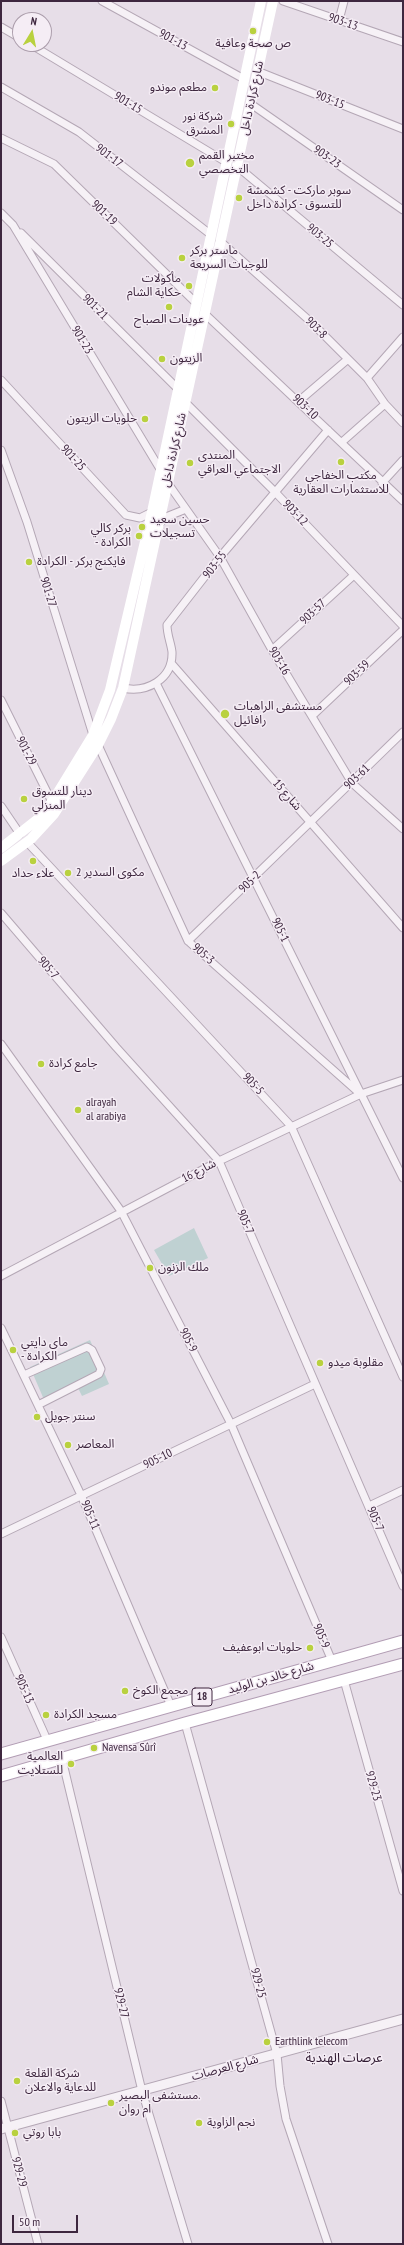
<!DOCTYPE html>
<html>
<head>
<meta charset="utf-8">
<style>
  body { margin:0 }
  #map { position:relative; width:404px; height:2245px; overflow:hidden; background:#e7dee8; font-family:"PT Sans Narrow",sans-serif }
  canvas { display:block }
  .frame { position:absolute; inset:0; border:2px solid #3e273f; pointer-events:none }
  .north { position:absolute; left:12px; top:12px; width:40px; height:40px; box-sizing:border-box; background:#f5edf5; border:1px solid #ac9eac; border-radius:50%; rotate:10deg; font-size:11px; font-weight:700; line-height:16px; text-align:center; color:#3e273f }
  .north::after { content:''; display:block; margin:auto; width:14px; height:18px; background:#b9d13f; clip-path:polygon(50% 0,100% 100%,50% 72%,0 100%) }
  .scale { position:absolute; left:12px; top:2215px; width:66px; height:18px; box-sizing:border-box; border:2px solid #3e273f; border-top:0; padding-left:5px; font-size:12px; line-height:14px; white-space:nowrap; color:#3e273f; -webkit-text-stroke:3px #f5edf5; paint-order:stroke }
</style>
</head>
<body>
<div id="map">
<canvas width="404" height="2245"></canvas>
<div class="frame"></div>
<div class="north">N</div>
<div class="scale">50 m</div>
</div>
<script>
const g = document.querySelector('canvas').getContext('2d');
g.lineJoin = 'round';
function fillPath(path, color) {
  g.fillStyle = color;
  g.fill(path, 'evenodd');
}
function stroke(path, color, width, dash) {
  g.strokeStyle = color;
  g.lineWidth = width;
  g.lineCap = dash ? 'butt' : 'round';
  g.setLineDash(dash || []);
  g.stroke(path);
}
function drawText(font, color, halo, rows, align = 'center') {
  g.font = font + ' "PT Sans Narrow","Noto Sans Arabic",sans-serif';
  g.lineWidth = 3;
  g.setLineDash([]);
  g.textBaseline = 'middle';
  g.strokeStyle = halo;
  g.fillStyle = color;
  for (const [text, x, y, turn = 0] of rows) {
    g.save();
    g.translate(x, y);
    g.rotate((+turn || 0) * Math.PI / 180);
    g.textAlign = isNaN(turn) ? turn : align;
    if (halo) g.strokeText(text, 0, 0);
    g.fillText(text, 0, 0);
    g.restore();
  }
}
fillPath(new Path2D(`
  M194,1228L208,1258L169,1276L154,1250Z
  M90,1340L109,1384L82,1396L78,1388L45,1402L30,1367Z`), '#bfd1d2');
const minor = new Path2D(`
  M102,1L244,79
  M283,1L403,42
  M339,20L344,1
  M1,27L20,38
  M30,44L226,162
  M257,71L403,129
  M1,87L79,132L210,234
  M251,104L403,210
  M1,138L54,164L196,303
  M238,167L403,305
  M1,213L13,225L160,469
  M21,233L178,389
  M220,241L311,322L367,378L385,404L403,423
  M205,314L403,501
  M367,378L403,337
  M1,380L126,515L140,518L152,512
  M299,401L348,359
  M185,402L275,492L403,626
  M342,442L385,404
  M1,450L27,522L93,735
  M167,482L220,557L272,650L352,783L403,829
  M382,483L403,460
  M159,524L166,517L186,509
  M272,650L354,575
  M171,663L403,928
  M156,683L403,1178
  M123,688C146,693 173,680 172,652C171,643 167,635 167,625L220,557L328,430
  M1,700L52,802
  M312,716L403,630
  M98,745L188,941L358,1092
  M1,806L20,834
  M27,842L291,1126L403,1377
  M1,913L116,1047L219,1161L403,1586
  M188,941L403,732
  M1,1044L121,1211L231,1424L332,1661
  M1,1276L219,1161L361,1094L403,1080
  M1,1328L81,1495L171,1706
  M24,1375L87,1347L92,1350L101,1369L99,1374L38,1405
  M369,1506L403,1490
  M1,1534L315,1384
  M1,1637L48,1742
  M344,1680L403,1891
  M185,1723L277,2054L280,2086L286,2119L328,2244
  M62,1759L142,2091L188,2244
  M1,2101L38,2244`);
const tertiary = new Path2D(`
  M1,2129L403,2019`);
const primary = new Path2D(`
  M1,1754L403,1641
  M1,1776L185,1723L403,1664`);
stroke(minor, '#b4a7b5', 9);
stroke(tertiary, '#b4a7b5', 11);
stroke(primary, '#b29db4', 13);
stroke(minor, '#f6f1f6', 7);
stroke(tertiary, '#f6f1f6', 9);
stroke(new Path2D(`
  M1,848L38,819L52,802L93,735L110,690L152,512L261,1
  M1,861L31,839L54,814L98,745L111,719L123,688L273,1`), '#fff', 10);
stroke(primary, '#fff', 11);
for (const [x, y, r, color] of [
  [253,31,4,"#b9d13f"],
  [215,88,4,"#b9d13f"],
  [231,124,4,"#b9d13f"],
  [190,163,5,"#b9d13f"],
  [239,198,4,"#b9d13f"],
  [182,258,4,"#b9d13f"],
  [189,286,4,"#b9d13f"],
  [169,307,4,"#b9d13f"],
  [162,359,4,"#b9d13f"],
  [145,419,4,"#b9d13f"],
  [341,462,4,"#b9d13f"],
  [190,463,4,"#b9d13f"],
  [142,527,4,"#b9d13f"],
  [139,536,4,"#b9d13f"],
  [29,562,4,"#b9d13f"],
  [225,714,5,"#b9d13f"],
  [24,799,4,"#b9d13f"],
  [33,861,4,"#b9d13f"],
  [68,873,4,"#b9d13f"],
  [41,1064,4,"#b9d13f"],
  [78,1110,4,"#b9d13f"],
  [150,1268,4,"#b9d13f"],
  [13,1350,4,"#b9d13f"],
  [320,1363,4,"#b9d13f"],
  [37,1417,4,"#b9d13f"],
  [68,1445,4,"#b9d13f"],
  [310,1648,4,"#b9d13f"],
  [125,1691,4,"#b9d13f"],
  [46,1715,4,"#b9d13f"],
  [94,1748,4,"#b9d13f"],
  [71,1764,4,"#b9d13f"],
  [267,2042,4,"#b9d13f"],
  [17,2081,4,"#b9d13f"],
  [111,2103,4,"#b9d13f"],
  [199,2123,4,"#b9d13f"],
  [15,2133,4,"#b9d13f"]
]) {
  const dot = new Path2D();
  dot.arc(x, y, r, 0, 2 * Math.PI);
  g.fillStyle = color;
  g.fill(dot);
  stroke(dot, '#f5edf5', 1.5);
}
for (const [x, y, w] of [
  [202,1697,20]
]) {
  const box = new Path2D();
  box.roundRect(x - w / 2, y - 9, w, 18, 3);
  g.fillStyle = '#f5edf5';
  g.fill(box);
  stroke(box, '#3e273f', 1);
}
drawText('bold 11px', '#3e273f', null, [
  ["18",202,1697]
]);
drawText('12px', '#3e273f', '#f5edf5', [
  ["903-13",343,22,19],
  ["901-13",173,40,29],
  ["شارع كرادة داخل",252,98,-78],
  ["903-15",330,100,22],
  ["901-15",128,103,31],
  ["901-17",109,156,38],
  ["903-23",327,157,35],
  ["901-19",104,213,44],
  ["903-25",320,236,40],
  ["901-21",95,307,45],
  ["903-8",316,328,45],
  ["901-23",82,340,59],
  ["903-10",305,407,44],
  ["شارع كرادة داخل",174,450,-77],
  ["901-25",73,458,48],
  ["903-12",295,513,46],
  ["903-55",215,565,-52],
  ["901-27",48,592,73],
  ["903-57",313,612,-43],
  ["903-16",279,661,59],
  ["903-59",357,673,-44],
  ["901-29",26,751,63],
  ["903-61",357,777,-44],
  ["شارع 15",287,795,49],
  ["905-2",250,882,-44],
  ["905-1",280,930,64],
  ["905-3",203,954,42],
  ["905-7",48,968,49],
  ["905-5",253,1084,47],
  ["شارع 16",199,1171,-27],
  ["905-7",245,1222,67],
  ["905-9",188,1340,63],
  ["905-10",158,1459,-26],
  ["905-11",90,1515,67],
  ["905-7",375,1519,67],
  ["905-9",321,1636,67],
  ["شارع خالد بن الوليد",271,1678,-16],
  ["905-13",24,1689,66],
  ["929-23",373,1786,74],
  ["929-25",258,1983,75],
  ["929-27",121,2003,76],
  ["شارع العرصات",225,2068,-15],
  ["929-29",19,2172,75]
]);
drawText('12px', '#3e273f', '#f5edf5', [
  ["ص صحة وعافية",253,44,"center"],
  ["مطعم موندو",207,88,"right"],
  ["شركة نور",223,117,"right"],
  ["المشرق",223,131,"right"],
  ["مختبر القمم",199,156],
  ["التخصصي",199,170],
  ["سوبر ماركت - كشمشة",247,191],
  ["للتسوق - كرادة داخل",247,205],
  ["ماستر بركر",190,251],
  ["للوجبات السريعة",190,265],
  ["مأكولات",181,279,"right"],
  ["حكاية الشام",181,293,"right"],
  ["عوينات الصباح",169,320,"center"],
  ["الزيتون",170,359],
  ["حلويات الزيتون",137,419,"right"],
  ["المنتدى",198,456],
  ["الاجتماعي العراقي",198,470],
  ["مكتب الخفاجي",341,476,"center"],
  ["للاستثمارات العقارية",341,490,"center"],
  ["حسين سعيد",150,520],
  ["تسجيلات",150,534],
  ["بركر كالي",131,529,"right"],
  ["- الكرادة",131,543,"right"],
  ["فايكنج بركر - الكرادة",37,562],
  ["مستشفى الراهبات",234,707],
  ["رافائيل",234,721],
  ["دينار للتسوق",32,792],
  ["المنزلي",32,806],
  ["مكوى السدير 2",76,873],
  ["علاء حداد",33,874,"center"],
  ["جامع كرادة",49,1064],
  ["alrayah",86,1103],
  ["al arabiya",86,1117],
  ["ملك الزنون",158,1268],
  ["ماي دايتي",21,1343],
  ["- الكرادة",21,1357],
  ["مقلوبة ميدو",328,1363],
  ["سنتر جويل",45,1417],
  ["المعاصر",76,1445],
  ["حلويات ابوعفيف",302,1648,"right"],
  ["مجمع الكوخ",133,1691],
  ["مسجد الكرادة",54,1715],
  ["Navensa Sûrî",102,1748],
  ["العالمية",63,1757,"right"],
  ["للستلايت",63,1771,"right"],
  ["Earthlink telecom",275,2042],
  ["شركة القلعة",25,2074],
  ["للدعاية والاعلان",25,2088],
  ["مستشفى البصير.",119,2096],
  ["ام روان",119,2110],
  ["نجم الزاوية",207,2123],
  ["بابا روتي",23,2133]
], 'left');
drawText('13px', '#2f1930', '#f5edf5', [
  ["عرصات الهندية",344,2058]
]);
</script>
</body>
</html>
